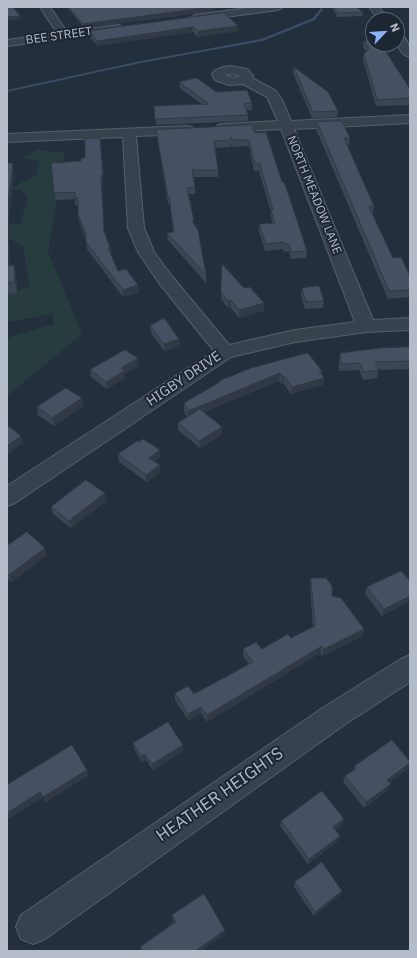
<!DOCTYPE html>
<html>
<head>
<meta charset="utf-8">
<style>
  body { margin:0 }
  #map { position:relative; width:417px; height:958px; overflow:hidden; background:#242f3e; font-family:"IBM Plex Sans",sans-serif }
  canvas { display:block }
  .frame { position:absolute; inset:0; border:8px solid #b4bcc9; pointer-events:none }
  .north { position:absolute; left:365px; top:12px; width:40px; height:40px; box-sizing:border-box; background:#1d2633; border:1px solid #59626f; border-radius:50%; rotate:65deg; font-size:11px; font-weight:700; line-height:16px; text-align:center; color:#b4bcc9 }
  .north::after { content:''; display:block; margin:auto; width:14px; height:18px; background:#8ab4f8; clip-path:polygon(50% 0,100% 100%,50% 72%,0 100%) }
</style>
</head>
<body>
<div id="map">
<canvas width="417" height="958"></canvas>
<div class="frame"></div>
<div class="north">N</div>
</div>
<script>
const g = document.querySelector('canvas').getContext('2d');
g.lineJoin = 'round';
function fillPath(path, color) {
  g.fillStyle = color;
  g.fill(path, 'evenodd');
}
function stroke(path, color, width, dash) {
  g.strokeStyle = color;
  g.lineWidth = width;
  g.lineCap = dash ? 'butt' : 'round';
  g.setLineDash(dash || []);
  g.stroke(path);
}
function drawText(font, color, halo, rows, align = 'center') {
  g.font = font + ' "IBM Plex Sans",sans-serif';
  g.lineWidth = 4;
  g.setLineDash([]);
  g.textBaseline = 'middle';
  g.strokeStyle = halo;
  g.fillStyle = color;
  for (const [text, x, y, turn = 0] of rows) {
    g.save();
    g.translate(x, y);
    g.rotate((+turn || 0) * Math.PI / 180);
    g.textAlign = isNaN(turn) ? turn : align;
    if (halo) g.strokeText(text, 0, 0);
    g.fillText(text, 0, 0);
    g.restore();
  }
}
fillPath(new Path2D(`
  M37,150L65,153L48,252L82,334L7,396V340L10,337L54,324L52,314L7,322V295L30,286L23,247L7,236V225L20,224L28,197L21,190H8L36,175L40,161L23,158Z`), '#263c3f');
fillPath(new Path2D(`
  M321,8L323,9L315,20L263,41L141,63L7,92V90L141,61L261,39L313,18Z`), '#394c67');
const minor = new Path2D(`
  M40,7H50L67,32L119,25L124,28L119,31L7,46V40L57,33Z
  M254,7H283L278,10L195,21L190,18L195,15Z
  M369,7H379L389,20H379Z
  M397,34C408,36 410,48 410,57C399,55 397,43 397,34Z
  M230,66L247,69L253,76L252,78L276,91L282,100L291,121L410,115V123L294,129L373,320L410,318V330L366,332L295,342L231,357L15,503L7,506V486L214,351L159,283L138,252L128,228L123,137L7,142V134L187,126L192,127L194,130L192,133L187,134L136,136L144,228L154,252L171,275L229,345L295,330L355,322L281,129L223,132L218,131L216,128L218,125L223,124L278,121L267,97L243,84L229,85L215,80L212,74C216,68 223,67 230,66ZM230,74L239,75L240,76L233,78L224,75Z
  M410,655V682L344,725L45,939L33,944L21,939L16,927L21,915L324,707L401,659Z`);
stroke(minor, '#565f6c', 2);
fillPath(minor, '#38414e');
fillPath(new Path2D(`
  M67,7H220L215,8V11L84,28Z
  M332,7H356L363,12V16L337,17Z
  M224,13L238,31L198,37L193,32L97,46L90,37L89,31Z
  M364,41L410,89V105L376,106L363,60L364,54L366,52L363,47Z
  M294,67L338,111L337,117L312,118L293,73Z
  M179,82L216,92L252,103V110H246L248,115V121L156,125L154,106L201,104L180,88Z
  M317,122L350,138L349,145H347L374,206L373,214H372L393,258L410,276V297L388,299L316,129Z
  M156,130L255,133L282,182L307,251L306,258L291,259L289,251L284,252L283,249L265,251L259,231V224L272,223L271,217V212L259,171H254L249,146L232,147L231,143V147L215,148L218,170V177H193L195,187V194H189L194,224L206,275V283L168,240L167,233L173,232L170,204H168L157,136Z
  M100,138L103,182H102L104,232L110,247L111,254L118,271L139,293L123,297L87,249L86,239L79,221L78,214V205H75V199L56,200L54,193L81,161L85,158Z
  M7,163L14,172L8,228H7Z
  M7,230L9,240L10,265H14L16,275L17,293L7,294Z
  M222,264L244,288L264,303V311L239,318L231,308H228L221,299Z
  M302,288L324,301L323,308L305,309L301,295Z
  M150,326L179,339L180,346L164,351L151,333Z
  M410,347V369L378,370L377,378L363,380L359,370L339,371V360L340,353Z
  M138,366L124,374L125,378L107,389L91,377L90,370Z
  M251,368L322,371V375L324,378L323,385L291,394L283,383L281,384L279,381L203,412L222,427V434L200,448L178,430V423L187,417L184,411V403L219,383V381Z
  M83,406L54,426L38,415L37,407Z
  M139,442L160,450V457L155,462L160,465V472L147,482L119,462L118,454Z
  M106,501L71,528L53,514L51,507Z
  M7,546L47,555L11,582L7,578Z
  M311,578L332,596L364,629L362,636L322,656L320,653L207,722L201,713L189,721L175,700V693L194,694L249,664L243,656V649H262L291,638L313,627L310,585Z
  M410,581V601L382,616L365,594L367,587Z
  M133,743L183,745V751L153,770L146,760L142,762L134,749Z
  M355,766L408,769L389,782L388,790L364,808L343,782L345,776L354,770Z
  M344,819L342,824L335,830L338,841L308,864L280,826L281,821Z
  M295,882L342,891L340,895L314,916L294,887Z
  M172,915L224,934L201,951H141L140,947L174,922L173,920Z`), '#3b4654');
fillPath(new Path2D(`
  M211,7H220L215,8V11L84,28L83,24Z
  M20,16L21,19L7,21V17Z
  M238,26V31L198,37V31Z
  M193,27V32L97,46V41Z
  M13,163L14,172L8,228L7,221V212Z
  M101,175L102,182L104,238V231Z
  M7,230L9,240L11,276L8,266Z
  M14,265L16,275L17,293L15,282Z
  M138,285L139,293L123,297V290Z
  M231,300V308H228V301Z
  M264,303V311L239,318V310Z
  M179,339L180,346L164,351V344Z
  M138,358V366L124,374L125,378L107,389L106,382L121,368Z
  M280,373L279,381L188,419V411Z
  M282,376H284L283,383L281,384Z
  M324,378L323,385L291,394L292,387Z
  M82,398L83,406L54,426L52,418Z
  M222,427V434L200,448L199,441Z
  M21,436L23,443L7,455V446Z
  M160,450V457L150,465L149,458Z
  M160,465V472L147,482L146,475Z
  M105,493L106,501L71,528L69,521Z
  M45,548L47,555L11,582L9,575Z
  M410,596V601L382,616L384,609Z
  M364,629L362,636L322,656L324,649Z
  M322,646L320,653L207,722V715Z
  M201,707V713L189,721L188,714Z
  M183,745V751L153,770L152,764Z
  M145,754L146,760L142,762L141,756Z
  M410,763L408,769L385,786L387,780Z
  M87,770L88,776L45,803L43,797Z
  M391,784L388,790L364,808L366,802Z
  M40,792L43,798L8,819L7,817V813Z
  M344,819L342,824L331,832L333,827Z
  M340,836L338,841L308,864L309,859Z
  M342,891L340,895L314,916L315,912Z
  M225,930L224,934L201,951H195Z`), '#303945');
const building = new Path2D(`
  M7,7H13L20,16L7,17Z
  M69,7H211L83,24Z
  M334,7H356L363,12L338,13Z
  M224,13L238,26L198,31L193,27L97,41L89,31Z
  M364,41H373V44H381L410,89V98L377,100L364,54L369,49Z
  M294,67L328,92L338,111L313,112Z
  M197,78L216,92L247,90L252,103L244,104L248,115L155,119L154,106L209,104L179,82Z
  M342,121L350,138H344L374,206L369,207L393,258L401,257L410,276V290L389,291L317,122Z
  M252,125L255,133L266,132L282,182H284L290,199L307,251L291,252L289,244H285L284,242L266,244L259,224L275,223L271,210H273L260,164H255L249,140H233L231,137V140L214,141L218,170H192L195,187L187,188L194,221H192L198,230L206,275L167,233L174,232L169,197H168L156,130Z
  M100,138L103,175H101L104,231L110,247L108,248L118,271L126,269L138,285L123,290L86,242V234L78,214V198H75V192L54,193L51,163L81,161V158H85V139Z
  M7,163H13L7,212Z
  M7,231L8,266L14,265L15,282L7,283Z
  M222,264L244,288L250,287L264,303L239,310L231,300L228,301L221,292Z
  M319,286L324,301L306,302L302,288Z
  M164,318L179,339L164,344L150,326Z
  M410,347V361L375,362L379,370L364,372L360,363L341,364L340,353L380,348Z
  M125,350L138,358L121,368L124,371L106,382L90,370Z
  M308,353L322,371H319L324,378L292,387L284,376H282L280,373L188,411L184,403L220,382L219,381L251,368Z
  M66,388L82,398L52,418L37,407Z
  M200,409L222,427L199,441L178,423Z
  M7,425L21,436L7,446Z
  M143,439L160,450L149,458L160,465L146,475L118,454L137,441L139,442Z
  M86,480L105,493L69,521L51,507Z
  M27,532L45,548L9,575L7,573V546Z
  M401,571L410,581V596L384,609L367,587Z
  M311,578H326L332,586V596L341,598L364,629L324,649L322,646L207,715L201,707L188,714L175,693L188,686L194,694L253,662L243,649L256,642L262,649L288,634L291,638L315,626Z
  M168,722L183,745L152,764L145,754L141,756L133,743Z
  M392,740L410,762V763L387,780L391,784L366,802L345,776L355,769V766Z
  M72,745L87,770L43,797L40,792L7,813V785Z
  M322,791L344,819L333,827L340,836L309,859L281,821Z
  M322,862L342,891L315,912L295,882Z
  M204,894L225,930L195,951H142L140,947L176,922L172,915Z`);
fillPath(building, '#455162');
stroke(building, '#303945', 1);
drawText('12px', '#b4bcc9', '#1d2633', [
  ["BEE STREET",59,36,-8],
  ["NORTH MEADOW LANE",314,195,68]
]);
drawText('14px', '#b4bcc9', '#1d2633', [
  ["HIGBY DRIVE",184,379,-34]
]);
drawText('17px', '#b4bcc9', '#1d2633', [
  ["HEATHER HEIGHTS",220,795,-35]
]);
</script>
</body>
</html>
